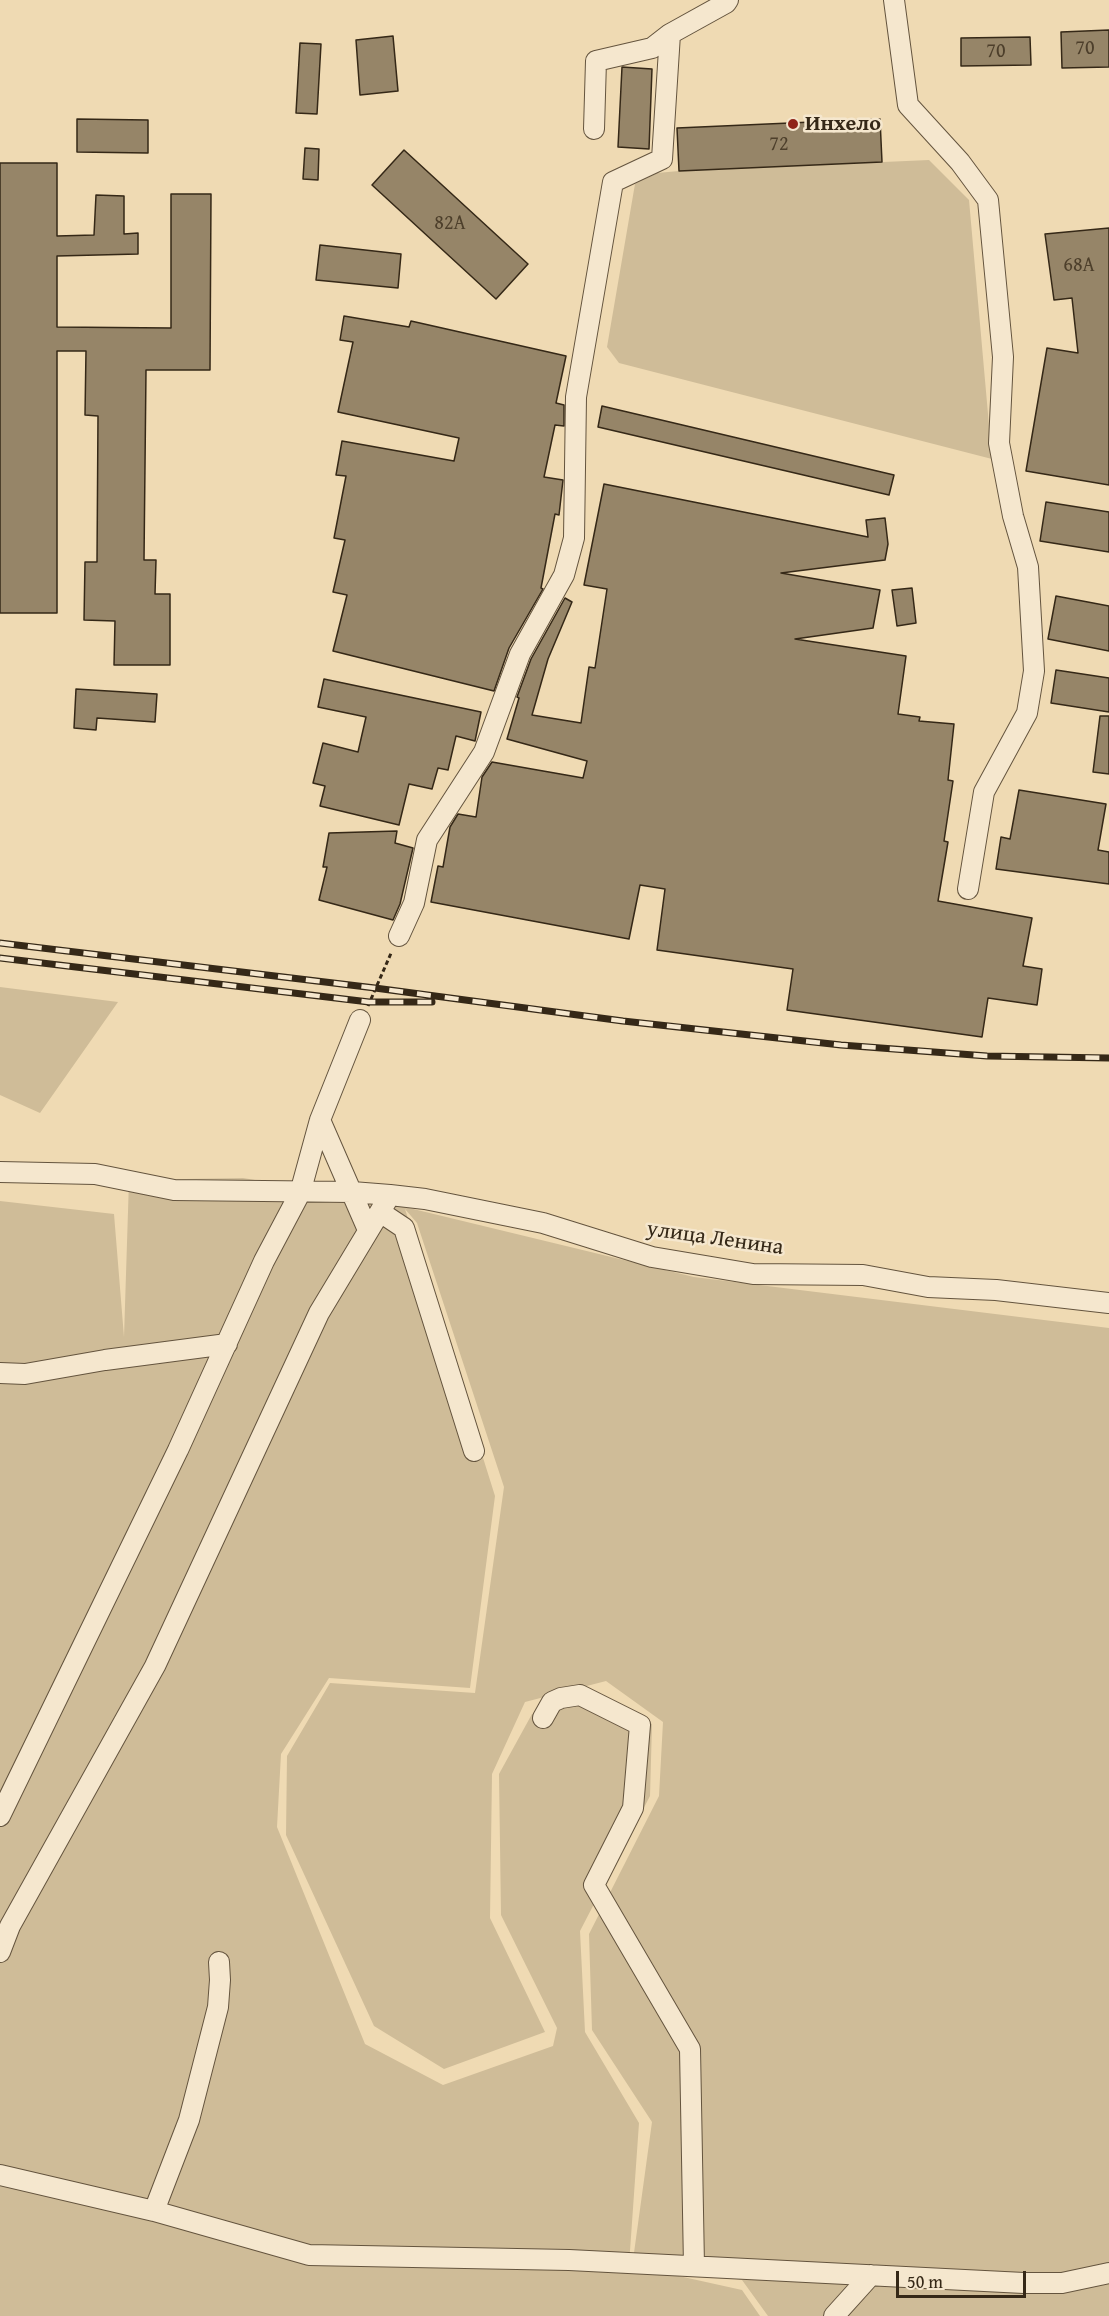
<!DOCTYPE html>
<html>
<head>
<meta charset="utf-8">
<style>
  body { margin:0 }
  #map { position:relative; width:1109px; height:2316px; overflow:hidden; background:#efdab3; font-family:"Gentium Book Plus",serif }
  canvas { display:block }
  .scale { position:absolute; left:896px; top:2271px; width:130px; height:27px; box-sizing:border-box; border:3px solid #352817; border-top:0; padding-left:8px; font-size:18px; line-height:21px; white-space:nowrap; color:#352817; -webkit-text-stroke:4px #f5e7ce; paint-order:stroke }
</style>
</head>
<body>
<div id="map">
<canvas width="1109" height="2316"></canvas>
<div class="scale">50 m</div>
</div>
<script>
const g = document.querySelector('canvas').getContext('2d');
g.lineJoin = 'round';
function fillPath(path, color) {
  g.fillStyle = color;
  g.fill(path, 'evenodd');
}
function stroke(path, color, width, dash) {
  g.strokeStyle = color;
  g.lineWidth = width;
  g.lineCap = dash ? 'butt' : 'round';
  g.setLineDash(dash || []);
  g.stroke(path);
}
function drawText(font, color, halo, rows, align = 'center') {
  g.font = font + ' "Gentium Book Plus",serif';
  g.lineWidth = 5;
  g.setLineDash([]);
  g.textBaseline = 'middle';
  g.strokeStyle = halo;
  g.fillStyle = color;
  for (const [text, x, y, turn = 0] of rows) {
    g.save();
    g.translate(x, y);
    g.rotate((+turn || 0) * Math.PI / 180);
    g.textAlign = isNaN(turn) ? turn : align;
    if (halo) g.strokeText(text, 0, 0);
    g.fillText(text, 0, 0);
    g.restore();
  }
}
fillPath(new Path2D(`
  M929,160L969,200L992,459L619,363L607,347L635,184L657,173L679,171Z
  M0,987L118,1002L40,1113L0,1095Z
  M243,1178L376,1200L694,1277L1109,1328V2316H768L742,2280L633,2260L652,2122L592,2030L589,1934L659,1796L663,1722L606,1681L525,1702L492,1774L490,1918L545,2032L444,2069L374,2026L286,1835L287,1756L330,1683L475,1693L504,1487L417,1223L405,1209L495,1496L470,1688L329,1678L281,1754L277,1827L365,2044L443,2085L553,2046L557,2028L501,1915L499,1774L532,1714L604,1695L652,1724L650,1796L580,1931L585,2032L639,2123L629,2265L742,2290L760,2316H0V1201L114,1214L124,1337L129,1180Z`), '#cfbc98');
const building = new Path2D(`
  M1109,30V67L1062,68L1061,32Z
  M393,36L398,91L360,95L356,40Z
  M1030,37L1031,65L961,66V38Z
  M300,43L321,44L317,114L296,113Z
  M622,67L652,69L649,149L618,147Z
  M77,119L148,120V153L77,152Z
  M880,119L882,162L679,171L677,128Z
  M305,148L319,149L318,180L303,179Z
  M404,150L528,264L496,299L372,185Z
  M0,163H57V236L94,235L96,195L124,196V234L138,233V254L57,256V327L171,328V194H211L210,370H146L144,560H156L155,594H170V665H114L115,621L84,620L85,562H97L98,416L85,415L86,351H57V613H0Z
  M1109,228V485L1026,471L1047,348L1078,353L1072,298L1054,300L1045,234Z
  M320,245L401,254L398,288L316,280Z
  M344,316L409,327L411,321L566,356L556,403L564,405V426L555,425L544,477L563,480L559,515L555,514L541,588L543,589L509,648L494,691L333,651L347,595L333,592L345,540L334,538L346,476L336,475L342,441L454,461L459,438L338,412L353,342L340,340Z
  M602,406L894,475L889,495L598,427Z
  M604,484L868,537L866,520L885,518L888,544L885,560L781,573L880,590L873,628L795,639L906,656L898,714L920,717L919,721L954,724L948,780L953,781L944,841L948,842L938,901L1032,918L1023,966L1042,969L1037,1005L988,998L982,1037L787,1010L793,969L657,950L665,889L640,885L629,939L431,902L438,866L443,867L450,827L458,814L476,817L482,777L492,762L583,778L587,761L507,739L519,698L517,697L531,659L565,598L572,602L548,659L532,715L581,723L589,667L595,668L607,589L584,585Z
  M1046,502L1109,512V552L1040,541Z
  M912,588L916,623L897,626L892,590Z
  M1056,596L1109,606V651L1048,639Z
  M1056,670L1109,678V712L1051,703Z
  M324,679L481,712L475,741L456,736L448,770L438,768L432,789L409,784L399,825L320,806L325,786L313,783L323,743L358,752L366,717L318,707Z
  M76,689L157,694L155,722L97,718L96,730L74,728Z
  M1100,716H1109V774L1093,772Z
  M1019,790L1106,804L1098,850L1109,852V884L996,869L1001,837L1010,839Z
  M397,831L395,843L413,848L400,904L393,920L319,900L327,867H323L329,833Z`);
fillPath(building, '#968568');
stroke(building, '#352817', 1.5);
const minor = new Path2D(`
  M894,0L908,105L960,162L988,200L1003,357L999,443L1013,516L1028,567L1034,671L1027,713L984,792L968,889
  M594,129L596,61L652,48L670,34
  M399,936L414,903L427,840L484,752L520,654L564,575L574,538L576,397L613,182L662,159L670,34L726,3L728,0
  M320,1120L368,1230
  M0,1172L95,1174L174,1190L352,1192L390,1195L319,1313L155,1666L10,1926L0,1952
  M390,1195L425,1199L543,1223L652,1257L753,1274L863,1275L928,1287L996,1290L1109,1303
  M380,1212L404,1228L474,1451
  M0,1373L25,1374L105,1360L227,1344
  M543,1718L552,1702L561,1698L580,1695L640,1725L633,1808L594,1885L690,2049L694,2266
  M0,1816L178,1450L264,1261L300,1193L320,1120L360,1020
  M0,2175L154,2211L309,2255L569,2260L1024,2283H1062L1109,2273
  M154,2211L189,2120L218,2007L220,1980L219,1962
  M834,2316L871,2275`);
stroke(minor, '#64543e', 22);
stroke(new Path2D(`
  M368,1006L392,951`), '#352817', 3, [4.5, 3]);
stroke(minor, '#f5e7ce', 20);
const rail = new Path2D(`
  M0,943L375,988L623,1021L841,1045L987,1056L1109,1058
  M0,958L369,1002H432`);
stroke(rail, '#352817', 7);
stroke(rail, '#f5e7ce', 4.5, [14]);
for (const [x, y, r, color] of [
  [793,124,6,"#8f2418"]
]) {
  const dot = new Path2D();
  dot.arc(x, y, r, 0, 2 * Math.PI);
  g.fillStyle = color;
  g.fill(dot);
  stroke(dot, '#f5e7ce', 2);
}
drawText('20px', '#4d3f2b', null, [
  ["70",1085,49],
  ["70",996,52],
  ["72",779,145],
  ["82А",450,224],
  ["68А",1079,266]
]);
drawText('bold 22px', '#352817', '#f5e7ce', [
  ["Инхело",805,124]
], 'left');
drawText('22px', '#352817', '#f5e7ce', [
  ["улица Ленина",715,1239,8]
]);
</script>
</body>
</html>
